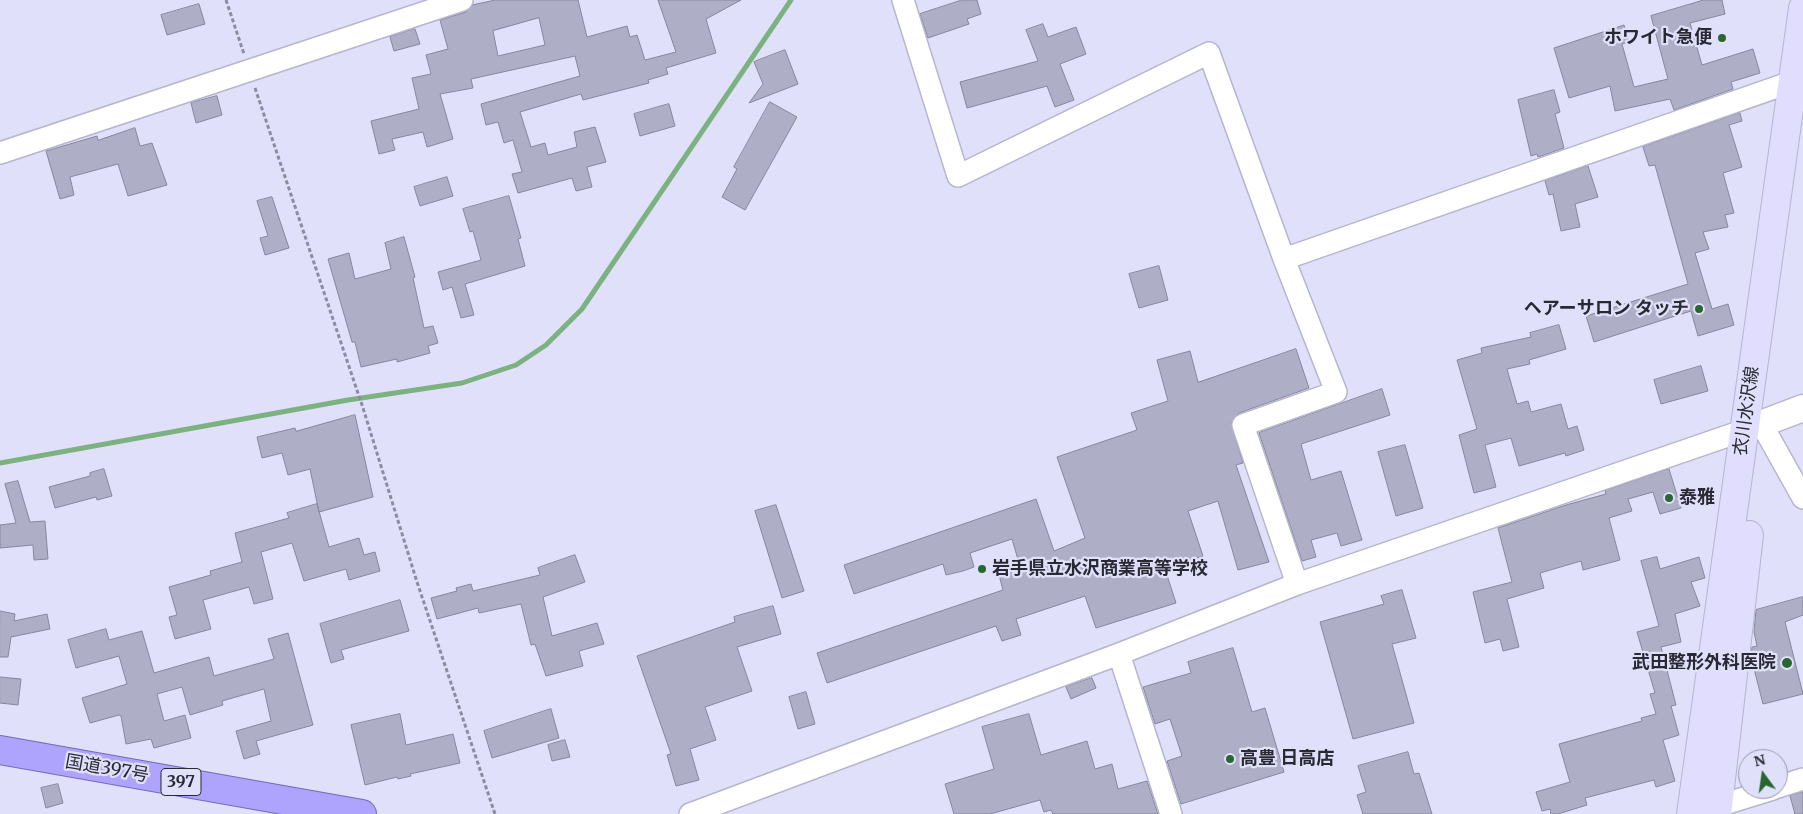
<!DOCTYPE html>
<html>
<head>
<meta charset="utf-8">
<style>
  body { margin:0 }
  #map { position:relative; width:1803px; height:814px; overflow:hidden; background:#e0e0fb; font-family:Merriweather,serif }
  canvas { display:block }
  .north { position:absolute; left:1738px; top:749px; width:50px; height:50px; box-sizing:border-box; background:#e0e0fb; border:1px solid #9797ab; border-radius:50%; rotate:346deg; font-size:14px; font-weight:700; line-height:20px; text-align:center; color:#292933 }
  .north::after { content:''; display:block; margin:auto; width:18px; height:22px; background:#286730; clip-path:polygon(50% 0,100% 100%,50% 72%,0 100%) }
</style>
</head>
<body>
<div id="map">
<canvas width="1803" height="814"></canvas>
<div class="north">N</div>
</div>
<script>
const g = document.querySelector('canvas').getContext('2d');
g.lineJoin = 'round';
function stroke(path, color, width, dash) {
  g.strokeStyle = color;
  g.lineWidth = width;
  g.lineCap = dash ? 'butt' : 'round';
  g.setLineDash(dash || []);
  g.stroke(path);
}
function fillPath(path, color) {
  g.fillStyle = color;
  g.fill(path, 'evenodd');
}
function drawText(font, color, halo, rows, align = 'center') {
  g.font = font + ' Merriweather,"Noto Sans JP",serif';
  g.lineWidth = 4.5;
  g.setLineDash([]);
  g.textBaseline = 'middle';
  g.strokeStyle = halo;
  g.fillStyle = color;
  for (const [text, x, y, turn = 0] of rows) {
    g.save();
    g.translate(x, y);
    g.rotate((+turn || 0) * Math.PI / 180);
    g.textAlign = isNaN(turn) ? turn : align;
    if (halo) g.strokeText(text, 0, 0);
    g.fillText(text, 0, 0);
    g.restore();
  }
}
stroke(new Path2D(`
  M0,463L348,400L462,383L516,365L546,345L582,309L791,0`), '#7cb180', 5);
const building = new Path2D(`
  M496,0H578L587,37L627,26L630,37L637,35L645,60L676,52L658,0H741L706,19L716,53L666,68L668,74L648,80L649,83L583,100L581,94L520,112L531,147L545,143L548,155L577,147L574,132L595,127L606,162L587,167L592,187L576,191L572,178L518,193L512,174L522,172L513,140L504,143L498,122L486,125L481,104L580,76L575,56L471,79L473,88L440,94L453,139L427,147L423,132L392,139L395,150L379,154L371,121L419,109L412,78L431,74L426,55L448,49L440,20L466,12L473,5ZM539,18L545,45L498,56L493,31Z
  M962,0H977L981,14L967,19L969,24L928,38L920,14Z
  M1704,0H1722L1725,14L1690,23L1702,65L1753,49L1760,73L1731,82L1733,89L1674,110L1670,99L1615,111L1610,86L1569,98L1554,48L1624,25L1629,42L1622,44L1634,87L1668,79L1651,16Z
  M199,4L205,24L167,35L161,15Z
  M1043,24L1048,37L1076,27L1086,54L1060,64L1074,100L1055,107L1047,86L967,108L960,82L1038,61L1026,30Z
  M415,29L420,44L394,51L390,37Z
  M785,50L798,84L749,103L763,84L754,62Z
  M1554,90L1560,112L1555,114L1564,148L1538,157L1537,154L1531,156L1518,100Z
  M217,96L222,115L196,123L191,103Z
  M770,102L797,117L745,210L722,197L737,169L734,167Z
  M669,104L675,126L640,136L634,114Z
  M1740,113L1742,121L1729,125L1742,167L1723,173L1734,213L1725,215L1728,227L1703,232L1709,249L1695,253L1712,309L1728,304L1734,325L1698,336L1691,311L1594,342L1586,316L1688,284L1655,165L1649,166L1643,147Z
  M135,128L140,146L152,143L167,185L128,196L118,164L70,177L74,195L60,199L46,151L97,136L98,140Z
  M1588,166L1598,197L1575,204L1580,227L1561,231L1553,194L1549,195L1545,181Z
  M447,177L453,196L420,206L414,187Z
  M509,196L521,238L518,239L525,266L465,284L474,315L461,318L452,287L443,290L438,272L481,260L473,231L470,232L463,209Z
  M272,197L289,248L265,255L260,238L268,236L257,201Z
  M404,237L415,277L413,278L424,328L433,326L438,343L428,346L430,353L397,362V359L361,367L355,342H352L328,259L349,253L355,279L391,269L385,243Z
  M1159,266L1168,300L1139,308L1129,274Z
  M1559,325L1566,349L1529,360L1530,364L1507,369L1517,404L1528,401L1531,412L1561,404L1568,429L1577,426L1584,450L1566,456L1565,453L1519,466L1511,438L1485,445L1496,487L1474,493L1459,435L1477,429L1457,360L1482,353L1481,348L1531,337L1530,333Z
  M1296,349L1309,388L1239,413L1231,423L1243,463L1236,465L1269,562L1238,570L1218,501L1188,511L1203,556L1165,569L1176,603L1096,628L1085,596L1016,619L1021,635L1002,641L996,626L827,683L817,653L1003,590L999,575L1021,570L1012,539L970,553L974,567L963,571L946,575L943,564L854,594L844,565L1036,499L1054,551L1085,538L1057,457L1137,430L1131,413L1168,401L1157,360L1190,351L1198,382Z
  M1701,366L1708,391L1661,404L1654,380Z
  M1382,389L1390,415L1301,444L1311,480L1341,471L1362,540L1341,546L1337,533L1311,540L1316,557L1302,561L1259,433Z
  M355,415L373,497L319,512L310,469L288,475L282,453L262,458L257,437L295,428L296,431Z
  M1405,445L1423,508L1396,516L1378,452Z
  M104,469L112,496L97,500L96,497L55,508L49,487L90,476V473Z
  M1669,469L1681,508L1660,514L1653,492L1628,499L1632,511L1609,518L1620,560L1583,570L1581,561L1540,573L1544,588L1507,599L1519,647L1503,651L1500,639L1485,643L1473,592L1512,582L1498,528L1566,505L1606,494L1605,491Z
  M18,481L30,522L45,521L48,559L34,560L33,545L0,548V525L16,523L5,484Z
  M317,504L329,547L359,538L364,555L375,552L380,571L349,580L346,569L304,581L292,543L261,552L273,599L254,604L249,587L203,600L211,629L175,639L169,617L177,615L169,587L211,575L210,571L242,562L235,533L289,518L287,513Z
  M776,505L804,591L782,598L755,511Z
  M575,555L585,582L543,597L552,636L597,623L604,644L579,651L583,666L546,676L535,644L531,645L521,604L479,613L478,608L437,619L431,598L457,591L456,588L471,584L473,591L540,575L538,568Z
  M1657,557L1660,569L1699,557L1705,578L1691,582L1700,606L1675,614L1681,642L1661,647L1676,705L1671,706L1679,735L1663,740L1675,781L1656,787L1654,780L1585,798L1587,805L1558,814H1551L1550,809L1542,811L1536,792L1570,782L1559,744L1642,721L1641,718L1656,714L1650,694L1655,693L1637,632L1659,626L1641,561Z
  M1402,590L1416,638L1392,644L1414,723L1353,739L1320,622L1384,604L1381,596Z
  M1803,597V615L1785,622L1803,694L1763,704L1751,657L1752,647L1757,646L1754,632L1756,610Z
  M400,600L409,631L341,650L344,659L331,663L320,624Z
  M773,606L781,634L737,647L752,691L705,707L716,740L690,749L699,780L676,786L667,755L671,754L637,656L735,622L734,617Z
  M0,611L15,614L14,621L47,614L50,629L11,637L8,657H0Z
  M106,629L109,640L142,631L154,673L209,657L214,676L274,659L268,639L288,633L313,725L256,741L260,754L244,759L236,731L271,721L264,689L222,701L223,705L190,715L182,687L157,694L164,721L185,715L191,738L154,748L151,739L126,744L121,716L119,715L90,723L82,698L127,684L119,656L76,668L68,640Z
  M1233,648L1252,712L1265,708L1284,772L1181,804L1167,761L1182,756L1170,719L1155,724L1143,687L1191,673L1188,662Z
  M0,677L21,679L18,705L0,703Z
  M1092,678L1096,688L1071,699L1066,687Z
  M806,692L815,724L798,729L789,697Z
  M551,709L559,738L492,758L484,731Z
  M400,714L406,745L453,734L460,763L410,774L411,776L398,779L397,777L365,785L351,725Z
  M1029,714L1041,755L1087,741L1095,769L1112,764L1118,789L1147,781L1158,814H1053L1051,810L1044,812L1040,800L990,814H954L945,784L994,769L982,727Z
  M565,740L570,757L552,761L548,745Z
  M1408,752L1414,774L1419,773L1432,814H1363L1357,795L1366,792L1358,766Z
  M58,784L63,803L46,808L41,788Z
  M1803,792V814H1795L1790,796Z`);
fillPath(building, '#aeaec7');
stroke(building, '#86869e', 1);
const minor = new Path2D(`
  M903,0L958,176L1209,53L1284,259L1336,392L1243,425L1297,584
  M0,153L462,0
  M1284,259L1803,78
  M1761,423L1803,498
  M1119,654L1171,814
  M1778,787L1803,779
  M1718,806L1773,789
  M690,814L1119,654L1297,584L1745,430`);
const tertiary = new Path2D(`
  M1745,430L1803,408`);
const secondary = new Path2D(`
  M1691,814L1803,8
  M1717,814L1749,535`);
const trunk = new Path2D(`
  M0,750L362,814`);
stroke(minor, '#b5b5ce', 24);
stroke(tertiary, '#b5b5ce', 29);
stroke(secondary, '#b5b5ce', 30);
stroke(trunk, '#726ab7', 30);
stroke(new Path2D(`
  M226,0L244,54
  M255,88L363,408L417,582L495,814`), '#8c8c9f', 3, [4, 2.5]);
stroke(minor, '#fff', 21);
stroke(tertiary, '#fff', 26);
stroke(secondary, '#e0ddff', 28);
stroke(trunk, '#aea4fe', 28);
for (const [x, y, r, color] of [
  [1722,38,5,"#286730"],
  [1699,309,5,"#286730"],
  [1669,498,5,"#286730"],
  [982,569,5,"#286730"],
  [1787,663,6,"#286730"],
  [1230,759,5,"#286730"]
]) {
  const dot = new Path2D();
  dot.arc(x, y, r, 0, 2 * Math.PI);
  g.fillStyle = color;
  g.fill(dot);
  stroke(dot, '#e0e0fb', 2);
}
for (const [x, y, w] of [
  [181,782,40]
]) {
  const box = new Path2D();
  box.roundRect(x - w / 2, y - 13.5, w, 27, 4);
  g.fillStyle = '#e0e0fb';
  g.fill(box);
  stroke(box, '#292933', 1);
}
drawText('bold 16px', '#292933', null, [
  ["397",181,782]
]);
drawText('bold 18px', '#292933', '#e0e0fb', [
  ["ホワイト急便",1712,38],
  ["ヘアーサロン タッチ",1689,309],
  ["泰雅",1679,498,"left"],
  ["岩手県立水沢商業高等学校",992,569,"left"],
  ["武田整形外科医院",1776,663],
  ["高豊 日高店",1240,759,"left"]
], 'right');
drawText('18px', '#292933', '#e0e0fb', [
  ["衣川水沢線",1747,411,-82],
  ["国道397号",107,769,10]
]);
</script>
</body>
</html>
